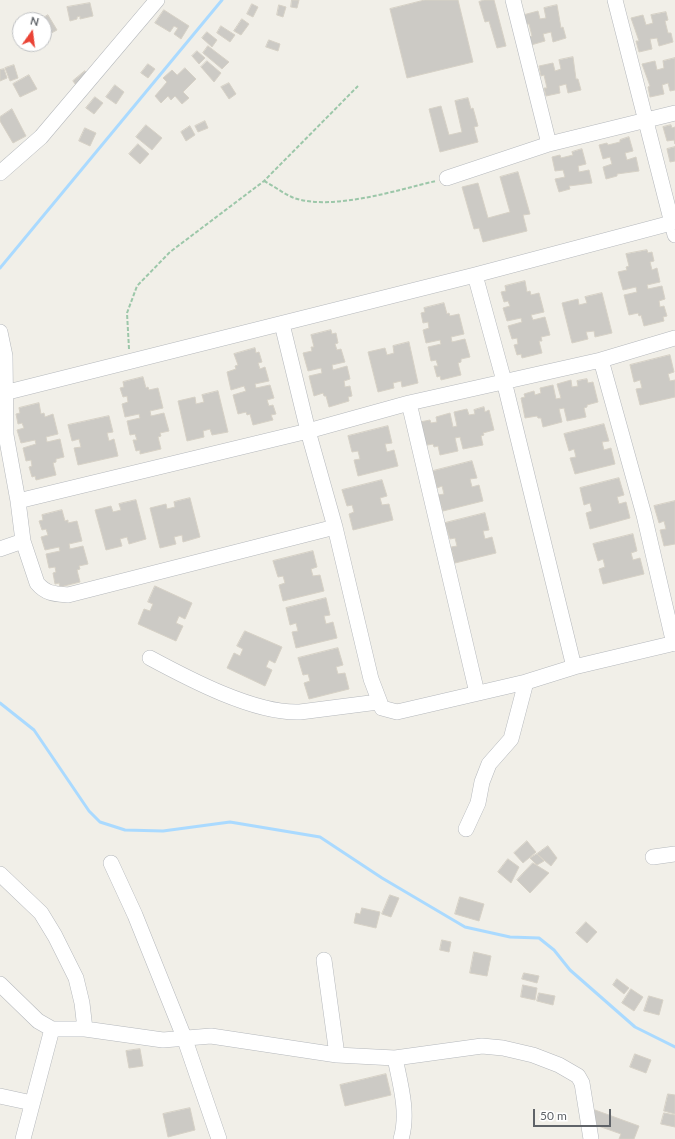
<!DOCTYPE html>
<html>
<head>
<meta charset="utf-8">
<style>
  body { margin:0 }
  #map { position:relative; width:675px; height:1139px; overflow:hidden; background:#f1efe8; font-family:Lato,sans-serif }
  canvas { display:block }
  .north { position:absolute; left:12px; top:12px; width:40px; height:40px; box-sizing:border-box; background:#fff; border:1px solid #bfc1c3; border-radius:50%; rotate:14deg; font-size:11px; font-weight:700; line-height:16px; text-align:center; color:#5f6368 }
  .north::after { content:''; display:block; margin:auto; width:14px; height:18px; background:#ea4335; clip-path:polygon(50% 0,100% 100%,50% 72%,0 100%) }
  .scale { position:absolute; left:533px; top:1109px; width:78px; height:18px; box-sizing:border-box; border:2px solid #5f6368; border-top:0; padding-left:5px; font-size:12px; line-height:14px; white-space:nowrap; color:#5f6368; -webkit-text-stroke:3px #fff; paint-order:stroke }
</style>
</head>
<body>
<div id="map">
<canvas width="675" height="1139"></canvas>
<div class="north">N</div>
<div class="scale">50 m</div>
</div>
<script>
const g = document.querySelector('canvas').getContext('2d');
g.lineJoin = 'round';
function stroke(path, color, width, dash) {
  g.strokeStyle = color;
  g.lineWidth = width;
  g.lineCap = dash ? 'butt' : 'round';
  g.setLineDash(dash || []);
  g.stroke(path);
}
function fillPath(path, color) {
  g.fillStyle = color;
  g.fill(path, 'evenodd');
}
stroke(new Path2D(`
  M0,268L222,0
  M0,703L34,730L89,811L100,822L125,830L163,831L230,822L320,837L382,878L465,927L510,937L539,938L554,950L570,970L635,1027L675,1047`), '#aadaff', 3);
const building = new Path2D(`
  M292,0H299L297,8L291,7Z
  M425,0H458L473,62L407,78L390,9Z
  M484,0H494L506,46L497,48L489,21L485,22L479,2Z
  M90,3L93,16L80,19V16L77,17V19L70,21L67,7Z
  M252,4L258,7L253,17L247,14Z
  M279,5L286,7L283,17L277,15Z
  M557,5L561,28L563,27L566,38L553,42L551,32L543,34L545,41L531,45L529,37L532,36L529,24H526L523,15L538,11L540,19L546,18L544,8Z
  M164,10L189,26L181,39L174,34L178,28L174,26L170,32L155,23Z
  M666,12L668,20L665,21L668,33H671L673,42L659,46L657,38L650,39L652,49L639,52L636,41H639L631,18L643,15L646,25L653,23L651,15Z
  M48,15L57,30L44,37V20H40Z
  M242,19L249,24L241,35L234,31Z
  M221,26L235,35L230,42L217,33Z
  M207,32L217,40L212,47L202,38Z
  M269,40L280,44L278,51L266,47Z
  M208,46L229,62L222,69L203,53Z
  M197,51L205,58L199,64L192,56Z
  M573,57L576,79H578L581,90L568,93L566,84L559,86L560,93L546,96L544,88H547L544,75L541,76L539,66L553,63L555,71L561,69L559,60Z
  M675,58V90L670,91L668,83L662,85L664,94L650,97L648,87L650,86L642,64L655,61L657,70L664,68L663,61Z
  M207,61L221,73L214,82L201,67Z
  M148,64L155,69L148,78L141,73Z
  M14,65L18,78L10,81L5,68Z
  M185,68L196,79L183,92L189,98L182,104L175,96L171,100L168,96L161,103L155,96L167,82L163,78L172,70L177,75Z
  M4,69L7,78L0,81V70Z
  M85,71L90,78L78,88L73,81Z
  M29,75L37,89L20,97L13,84Z
  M229,83L236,94L229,99L221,87Z
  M115,85L124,92L116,104L106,97Z
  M95,97L103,103L94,114L86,108Z
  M468,98L471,109L473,108L478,126L474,127L478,142L440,152L429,109L441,106L449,135L462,132L455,101Z
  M12,109L26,136L13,143L0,121V117Z
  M205,121L208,128L198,132L195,126Z
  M146,125L162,138L152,150L136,137Z
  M671,125L672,128L675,127V144L674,140L667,141L663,127Z
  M190,126L195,135L186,141L181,132Z
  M85,128L96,133L90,146L79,141Z
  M629,137L633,151L625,153L627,160L636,157L639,171L617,174V176L606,179L603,167L612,164L610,157L603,159L599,145L607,143L608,145L620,142V140Z
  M138,144L149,154L140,164L129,154Z
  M675,147V161L670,162L667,149Z
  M582,149L586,164L578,166L579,172L589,170L592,183L569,186L570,189L559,192L555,179L565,177L563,170L555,171L552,157L560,155L561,158L573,155L572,152Z
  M518,172L530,214L523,215L527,231L483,242L479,228L474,229L462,187L478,183L488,218L510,212L500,177Z
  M647,250L648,253L652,252L654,261L650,262L652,270L657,268L660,282L647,285L648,289L662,286L665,299L659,301L660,307L664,306L667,316L663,317L664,321L644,326L641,315L639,316L638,313L629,315L624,295L637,292L636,287L623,290L618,272L627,270L626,267L629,266L626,254Z
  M525,281L527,292L530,291L531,295L539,293L544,312L531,315L533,320L545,317L550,335L541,337L542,341H539L542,353L522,358L521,354L517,355L514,345L518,344L517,338L512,339L508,326L522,322L521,318L507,321L503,308L510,306L508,301L504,302L501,292L506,291L505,286Z
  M602,293L612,333L595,337L594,331L586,332L588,339L572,343L562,303L578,299L579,305L587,303L585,297Z
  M444,303L447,314L449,313L450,316L459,314L464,334L451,337L452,342L465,339L470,357L461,359V362L458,363L461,375L441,380L440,376L437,377L434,366H438L436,360L431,361L428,347L441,344L440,340L426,343L423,330L429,328L428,322L423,323L421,313L425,312L424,308Z
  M331,330L332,334L336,333L338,343L335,344L337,350L341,349L345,362L332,365L333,370L347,366L350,379L344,381L345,387L350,386L352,396L348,397L349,401L329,407L326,396H324L323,393L314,396L309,376L322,373L321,368L308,371L303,353L312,351L311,347H314L311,335Z
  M409,342L418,383L402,387L401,381L393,383L394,388L378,392L368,352L385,348L387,355L394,353L393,346Z
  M255,348L256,353L259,352L262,362L258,363L260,369L265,367L269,381L255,384L256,388L270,385L274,398L267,400L269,406L273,405L276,414L271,415L273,420L253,425L250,414L247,415L246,412L238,414L233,395L246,391L244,386L231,390L227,372L236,369L235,366L238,365L234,354Z
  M670,355L674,372L668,374L670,381L675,380V397L640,405L636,389L642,388L640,380L634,382L630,365Z
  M143,377L146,388L148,387L149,390L158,388L163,408L150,411L151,416L164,413L169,431L160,433L161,436L158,437L161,449L140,454V450L136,451L133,440H137L135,434L130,435L127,421L140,418L139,414L125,417L122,404L128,402L127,396L123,397L120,388L124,387L123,382Z
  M587,379L588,383L593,382L598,402L587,405V407L584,408L586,417L567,421L564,408L559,409L562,422L543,427L541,418H538L537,416L525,418L521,398L525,397L524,394L534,391L535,395L541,393L540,388L553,385L556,399L561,398L557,384L571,380L572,387L578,386L577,381Z
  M218,391L228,432L212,435L210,429L203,431L204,437L187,441L178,401L195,397L196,404L204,402L202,395Z
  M39,403L41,414L44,413L45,417L53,414L58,434L46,437L47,442L60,439L64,457L56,459V462L53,463L56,475L36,480L35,476L32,477L29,467L32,466L31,460L26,461L23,448L36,444L35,440L21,443L17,430L24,428L22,423L18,424L16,414L20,413L19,408Z
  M484,407L485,412L489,410L494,430L483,433L484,435L481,436L483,445L463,449L460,437L455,438L458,451L440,455L438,446L434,447L433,444L422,446L420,422L430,420L431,423L437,422L436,417L450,413L453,427L457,426L454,412L467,409L469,415L475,414L474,410Z
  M109,416L113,432L107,433L109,441L114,439L118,456L78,465L74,448L81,447L79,439L72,441L68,425Z
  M604,424L609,441L602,442L604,450L611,448L615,464L575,474L570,458L576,457L574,449L569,451L564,434Z
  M388,426L392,443L385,444L387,452L394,450L398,466L358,476L354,460L360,459L358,451L352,452L348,436Z
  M472,461L477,478L470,479L472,487L479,485L483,501L443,511L438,495L444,494L442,486L437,488L433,471Z
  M619,478L624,495L617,497L619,504L626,502L630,518L590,529L586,513L592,511L590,503L584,505L580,488Z
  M382,480L387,496L380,498L382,505L389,504L393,520L353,530L349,514L354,512L352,505L347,506L342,490Z
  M190,498L200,537L183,542L182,535L174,537L176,544L160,548L150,508L166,504L167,509L175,507L174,502Z
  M136,500L146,539L129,544L127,537L120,539L122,546L106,550L95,510L111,506L113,512L121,510L119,504Z
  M675,501V544L664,546L660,530L666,529L664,521L659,523L654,506Z
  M62,510L65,521L68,520V523L77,521L82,541L69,544L70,549L83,546L88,564L79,566L80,569L77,570L80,582L60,587L59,583L55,584L53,573L56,572L55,567L49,568L46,554L60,551L59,547L45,550L41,537L48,535L46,529L42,530L39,521L43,520L42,515Z
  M485,513L489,530L483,531L485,539L492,537L496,553L455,563L451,547L457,546L455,538L450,539L445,523Z
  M633,534L637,551L631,553L633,560L640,558L644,574L603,584L599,569L605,567L603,559L598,561L593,544Z
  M313,551L317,567L311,569L313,576L320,575L324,591L283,601L279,585L285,583L283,576L278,577L273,561Z
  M155,586L192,603L185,619L179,616L176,623L183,626L176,641L138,624L144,609L150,611L153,604L148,602Z
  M326,598L330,615L324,616L326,624L333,622L337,638L296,648L292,632L298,631L296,623L290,625L286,608Z
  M245,631L282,647L275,663L269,660L266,667L272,670L265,686L227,668L234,653L240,656L243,649L237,646Z
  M338,648L343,665L336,667L338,674L345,673L349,689L309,699L304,683L310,681L308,674L303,675L298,658Z
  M527,841L536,852L523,863L514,853Z
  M548,846L557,858L551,866L537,854Z
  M537,854L544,861L537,865L530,858Z
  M508,859L519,867L511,883L498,872Z
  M533,863L549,873L530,893L517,880Z
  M390,895L399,898L391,917L382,914Z
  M460,897L484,904L479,921L455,914Z
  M362,908L380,912L376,928L354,923L356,913L360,914Z
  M586,922L597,932L587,943L576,933Z
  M442,940L451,942L449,952L440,950Z
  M474,952L491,956L487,976L470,973Z
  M524,973L539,976L537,983L522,979Z
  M617,979L629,988L624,994L613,985Z
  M523,985L537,988L535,1000L521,997Z
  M631,989L643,997L634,1011L622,1003Z
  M539,993L555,996L553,1005L537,1001Z
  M649,996L663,1000L659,1015L644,1011Z
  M140,1049L143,1066L129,1068L126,1051Z
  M635,1054L651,1060L646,1073L630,1067Z
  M386,1074L391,1095L345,1106L340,1085Z
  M668,1094L675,1095V1114L664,1111Z
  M190,1108L195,1130L168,1137L163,1114Z
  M595,1110L639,1126L634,1139H619L621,1134L590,1123Z
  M664,1113L675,1115V1127L661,1124Z`);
fillPath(building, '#cccac5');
stroke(building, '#d6d1c6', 1);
const minor = new Path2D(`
  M513,0L549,144
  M615,0L675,235
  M0,173L41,137L157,0
  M447,178L549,144L675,113
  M475,275L504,381L574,667
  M282,324L308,431L335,527L371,679L382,708L397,712L526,682L574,667L675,643
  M0,332L5,356L6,435L18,501L23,541L37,583C46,594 55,594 68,595L335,527
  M601,360L644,515L674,644
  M4,393L475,275L675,222
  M409,403L477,693
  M18,501L308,431L409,403L601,360L675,338
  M0,549L23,541
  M150,658C189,679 255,714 300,712L378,702
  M466,829L478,803L482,782L489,764L511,739L526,682
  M653,857L675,854
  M111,863L135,915L184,1037L219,1139
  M0,874L41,913L55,936L76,978L82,1003L85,1029
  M324,960L337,1055
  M0,984L38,1021L52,1029H85L163,1040L211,1036L337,1055L395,1058L482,1046L503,1048L533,1055L559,1065L578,1076L582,1083L591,1139
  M395,1058C400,1083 409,1113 401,1139
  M0,1096L32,1103
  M23,1139L52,1029`);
stroke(minor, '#b5b8bc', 16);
stroke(new Path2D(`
  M264,181C274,186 284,194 294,198C333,211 397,190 436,181
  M129,349L127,313L137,286L170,252L264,181L358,86`), '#9cc7a9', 2, [4, 2]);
stroke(minor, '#fff', 15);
</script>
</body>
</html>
